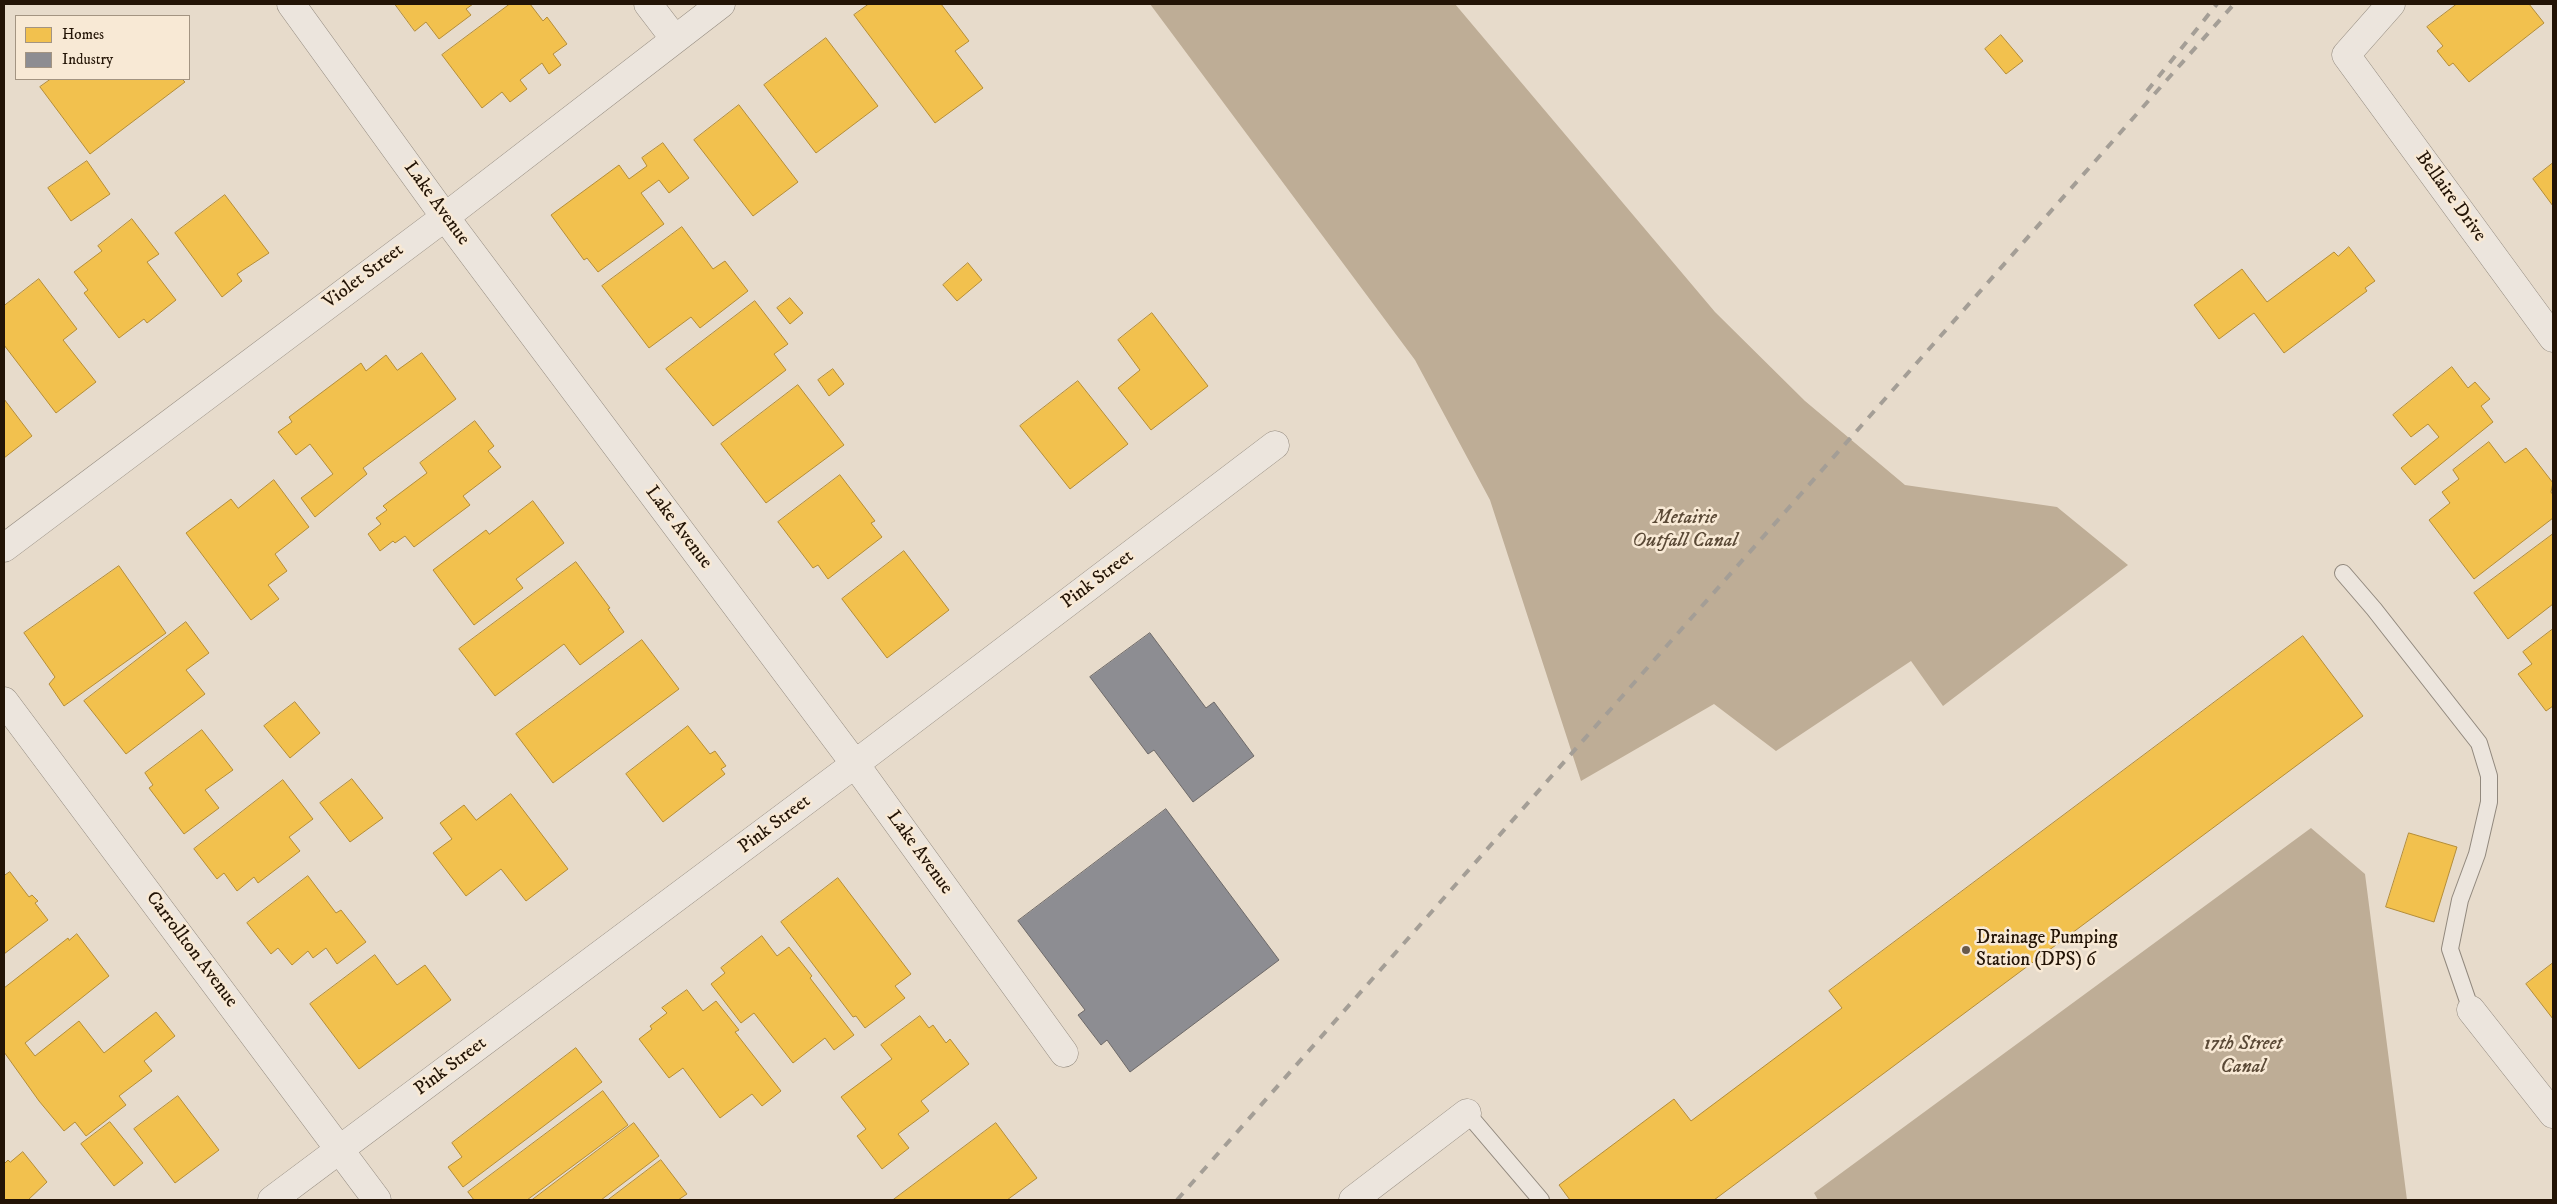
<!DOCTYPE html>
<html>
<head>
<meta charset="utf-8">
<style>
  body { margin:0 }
  #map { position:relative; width:2557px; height:1204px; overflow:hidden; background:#e7dbcb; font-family:"IM FELL DW Pica",serif }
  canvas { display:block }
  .frame { position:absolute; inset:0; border:5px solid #231406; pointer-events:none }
  .legend { position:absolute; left:15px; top:15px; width:175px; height:65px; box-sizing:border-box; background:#f8e9d5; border:1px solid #a39482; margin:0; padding:6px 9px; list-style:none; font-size:15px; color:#231406 }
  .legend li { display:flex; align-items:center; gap:10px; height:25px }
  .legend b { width:25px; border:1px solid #a39482 }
</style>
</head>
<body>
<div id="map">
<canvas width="2557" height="1204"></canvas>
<div class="frame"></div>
<ul class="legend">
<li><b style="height:14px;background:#f2c14e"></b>Homes</li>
<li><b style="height:14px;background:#8d8d92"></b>Industry</li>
</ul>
</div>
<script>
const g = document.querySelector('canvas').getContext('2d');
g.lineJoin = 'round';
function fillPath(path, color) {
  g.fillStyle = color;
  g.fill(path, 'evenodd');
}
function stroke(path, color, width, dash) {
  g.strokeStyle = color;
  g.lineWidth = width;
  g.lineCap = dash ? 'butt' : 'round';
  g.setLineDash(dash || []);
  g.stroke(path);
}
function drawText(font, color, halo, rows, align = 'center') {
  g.font = font + ' "IM FELL DW Pica",serif';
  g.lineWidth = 5;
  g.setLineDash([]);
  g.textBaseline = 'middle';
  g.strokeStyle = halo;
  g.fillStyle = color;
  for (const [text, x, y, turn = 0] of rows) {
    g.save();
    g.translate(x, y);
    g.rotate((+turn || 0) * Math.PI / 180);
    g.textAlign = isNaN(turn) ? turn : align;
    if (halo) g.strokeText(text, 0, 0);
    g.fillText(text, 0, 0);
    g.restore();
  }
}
fillPath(new Path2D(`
  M1150,4H1455L1715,312L1805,401L1905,485L2057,507L2128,565L1943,706L1911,661L1776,751L1714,704L1581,781L1490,500L1415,360Z
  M2311,828L2365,874L2407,1200H1818L1814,1193Z`), '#bead96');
const homes = new Path2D(`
  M395,4H473L466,9L471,15L439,39L426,22L415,31Z
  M510,4H530L543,21L547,17L567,44L553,54L561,65L549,74L542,63L520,80L527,89L510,102L502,92L482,108L442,55Z
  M869,4H941L969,41L955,51L983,88L935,123L854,15Z
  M2457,4H2529L2544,23L2469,82L2453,63L2449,66L2437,51L2443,46L2427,27Z
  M2001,35L2023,61L2006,74L1985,49Z
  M826,38L878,106L816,153L764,85Z
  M51,79H182L185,82L90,154L40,87Z
  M739,105L798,182L753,216L694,140Z
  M663,143L689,178L669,193L659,180L641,193L664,224L598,272L587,258L584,260L551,215L619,165L629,179L647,166L642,158Z
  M87,161L110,194L71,221L48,188Z
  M2553,163V206L2533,179Z
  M225,195L269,253L237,274L242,281L222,297L175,233Z
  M132,219L159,254L147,262L176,300L147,323L144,319L119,338L84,293L88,290L74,272L102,251L98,246Z
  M682,227L713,269L725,261L748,291L700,328L691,317L649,348L602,286Z
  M2349,247L2375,281L2365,288L2367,291L2284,353L2254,313L2219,339L2194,305L2242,269L2267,302L2334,252L2338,256Z
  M968,263L982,280L957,301L943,285Z
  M39,279L77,329L63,340L96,382L56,413L4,345V306Z
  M790,298L803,313L790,324L777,308Z
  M755,301L788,344L774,354L786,370L713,426L666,369Z
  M1152,313L1208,386L1151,430L1118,388L1140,370L1118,340Z
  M422,353L456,399L363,468L367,474L315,517L301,498L333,474L310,444L296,455L278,432L292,422L289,417L361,363L366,371L386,355L397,370Z
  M2452,367L2468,388L2475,382L2490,399L2481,406L2493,422L2415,485L2401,468L2439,437L2428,424L2411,437L2393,415Z
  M833,369L844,384L829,396L818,380Z
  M1078,381L1128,444L1070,489L1020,426Z
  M798,385L844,445L766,503L721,444Z
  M4,399L32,436L4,458Z
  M475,421L494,446L488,451L501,467L463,496L470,505L414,547L405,536L395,543L393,541L380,551L368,534L381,524L376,518L387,510L383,506L427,473L420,463Z
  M2489,442L2505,463L2526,448L2553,483L2551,492L2553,495V518L2474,579L2429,520L2450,503L2442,492L2459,479L2453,470Z
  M840,475L875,521L871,523L882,537L828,579L818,565L813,568L778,522Z
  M274,480L309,527L275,554L287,571L268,585L279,599L251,620L186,533L231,499L238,508Z
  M533,501L564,543L516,579L523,588L474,625L433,570L486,530L489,534Z
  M2553,534V604L2508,639L2474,593Z
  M904,551L949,610L887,658L842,599Z
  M576,562L610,608L608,609L624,632L580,665L564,644L495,696L459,649Z
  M119,566L166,633L64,706L49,684L55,677L24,633Z
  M186,622L209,653L186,670L205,694L126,754L84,701Z
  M2553,629V706L2546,711L2518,674L2532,664L2523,652Z
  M2303,636L2363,716L1714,1200H1570L1559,1185L1674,1099L1691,1121L1842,1008L1829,991Z
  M642,640L679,689L553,783L516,734Z
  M295,702L320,733L290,758L264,726Z
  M688,726L710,754L715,751L726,766L721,769L725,774L663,822L626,774Z
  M202,730L233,770L205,790L219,808L184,834L149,788L153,785L145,773Z
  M352,779L383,818L350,842L320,803Z
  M283,780L313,819L289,837L300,851L258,883L254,877L237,891L224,873L217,879L194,849Z
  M511,794L568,869L526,901L501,869L466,896L433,853L452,839L440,823L464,805L476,820Z
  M2409,833L2457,847L2434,922L2386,907Z
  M10,872L29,897L32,895L38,901L35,903L48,920L4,954V876Z
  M308,876L336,913L341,910L366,942L337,964L326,948L313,958L308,951L292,965L278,948L271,954L247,923Z
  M838,878L911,974L895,986L905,998L865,1028L856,1016L853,1017L781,922Z
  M77,934L109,976L25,1043L35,1056L79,1021L104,1053L156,1012L175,1036L144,1061L152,1071L119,1096L126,1105L86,1136L75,1122L64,1131L39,1101L4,1052V988L68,938L69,940Z
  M762,936L777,956L789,947L812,976L810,978L854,1035L834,1050L825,1038L793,1063L754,1013L741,1023L711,984L725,973L721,968Z
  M375,955L397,985L425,965L451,1000L359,1069L310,1004Z
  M2553,963V1019L2526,984Z
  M687,990L703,1011L716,1001L739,1030L735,1032L781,1091L762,1106L752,1094L720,1118L683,1068L669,1078L639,1039L652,1029L650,1026L667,1013L662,1008Z
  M920,1016L929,1028L933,1025L946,1043L950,1039L969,1064L921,1101L929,1111L898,1134L909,1148L882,1169L857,1136L866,1129L841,1097L892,1059L881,1045Z
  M576,1048L602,1082L463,1187L448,1167L462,1157L452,1143Z
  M603,1091L628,1125L527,1200H474L468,1192Z
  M178,1096L219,1150L175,1183L134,1129Z
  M110,1122L143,1163L114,1186L81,1144Z
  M634,1123L659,1156L601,1200H532Z
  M996,1123L1037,1178L1007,1200H893Z
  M23,1152L47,1182L28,1200H4V1164L8,1160L10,1162Z
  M661,1160L687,1194L678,1200H608Z`);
fillPath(homes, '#f2c14e');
stroke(homes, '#b48d38', 1);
const industry = new Path2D(`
  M1150,633L1206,708L1214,702L1254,756L1193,802L1154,750L1148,754L1090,677Z
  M1166,809L1279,960L1130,1072L1107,1040L1101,1045L1078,1015L1085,1010L1018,921Z`);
fillPath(industry, '#8d8d92');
stroke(industry, '#6d6968', 1);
const lane = new Path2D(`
  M2343,573L2374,609L2479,743L2489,776V802L2477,854L2460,900L2450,949L2471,1010
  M1467,1113L1541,1200`);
const street = new Path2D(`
  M291,4L445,217L855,764L1064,1053
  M648,4L674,38
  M2391,4L2346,55L2553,338
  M4,548L445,217L721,4
  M4,701L377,1200
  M2471,1010L2553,1114
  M272,1200L855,764L1275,445
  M1353,1200L1467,1113`);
stroke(lane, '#92897e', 18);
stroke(street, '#92897e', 29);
stroke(lane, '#ece5dd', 16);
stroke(street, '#ece5dd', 28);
stroke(new Path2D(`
  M2147,91L2217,4
  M1177,1200L2234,4`), '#a49e96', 4, [9, 9]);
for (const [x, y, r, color] of [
  [1966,950,5,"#685a4b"]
]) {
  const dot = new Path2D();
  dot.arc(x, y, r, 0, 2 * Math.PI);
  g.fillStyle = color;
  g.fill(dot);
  stroke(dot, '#f8e9d5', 2);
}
drawText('19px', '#231406', '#f8e9d5', [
  ["Bellaire Drive",2450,197,54],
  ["Lake Avenue",436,204,54],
  ["Violet Street",364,277,-37],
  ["Lake Avenue",678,528,53],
  ["Pink Street",1098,580,-37],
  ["Pink Street",775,825,-37],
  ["Lake Avenue",919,853,54],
  ["Carrollton Avenue",191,950,53],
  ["Pink Street",451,1067,-37]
]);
drawText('19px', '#231406', '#f8e9d5', [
  ["Drainage Pumping",1976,939],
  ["Station (DPS) 6",1976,961]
], 'left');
drawText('italic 20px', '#5a4936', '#f8e9d5', [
  ["Metairie",1685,519],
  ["Outfall Canal",1685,542],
  ["17th Street",2243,1045],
  ["Canal",2243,1068]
]);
</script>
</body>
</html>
